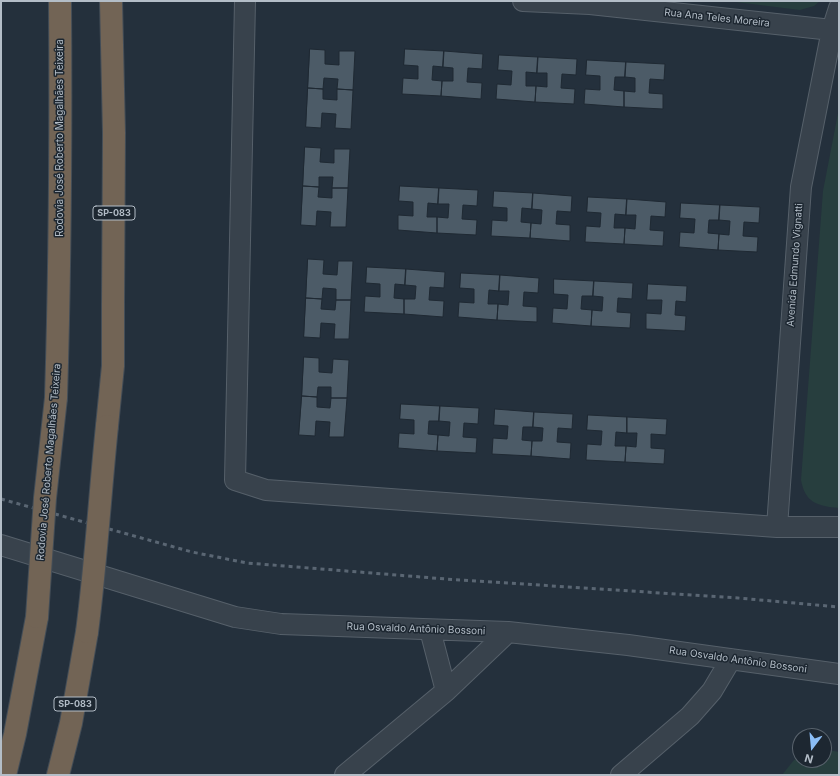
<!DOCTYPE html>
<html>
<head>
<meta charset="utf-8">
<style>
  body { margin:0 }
  #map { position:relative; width:840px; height:776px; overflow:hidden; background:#24303c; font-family:Inter,sans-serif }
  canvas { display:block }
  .frame { position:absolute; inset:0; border:2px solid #b3bdc7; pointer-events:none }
  .north { position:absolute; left:792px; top:728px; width:40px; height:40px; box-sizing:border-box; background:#1d2731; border:1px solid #59636d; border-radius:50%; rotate:196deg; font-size:11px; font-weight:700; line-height:16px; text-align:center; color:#b3bdc7 }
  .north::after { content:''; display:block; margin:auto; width:14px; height:18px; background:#8bbdf5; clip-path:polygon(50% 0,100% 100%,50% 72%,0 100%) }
</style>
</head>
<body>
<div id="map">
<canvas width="840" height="776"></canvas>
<div class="frame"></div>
<div class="north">N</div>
</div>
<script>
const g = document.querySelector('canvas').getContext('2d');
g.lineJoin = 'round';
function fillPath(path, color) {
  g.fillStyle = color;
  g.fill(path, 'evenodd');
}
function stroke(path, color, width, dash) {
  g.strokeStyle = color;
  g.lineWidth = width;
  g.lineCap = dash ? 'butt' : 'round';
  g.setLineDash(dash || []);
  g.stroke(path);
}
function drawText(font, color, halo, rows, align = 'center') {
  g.font = font + ' Inter,sans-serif';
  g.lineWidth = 3;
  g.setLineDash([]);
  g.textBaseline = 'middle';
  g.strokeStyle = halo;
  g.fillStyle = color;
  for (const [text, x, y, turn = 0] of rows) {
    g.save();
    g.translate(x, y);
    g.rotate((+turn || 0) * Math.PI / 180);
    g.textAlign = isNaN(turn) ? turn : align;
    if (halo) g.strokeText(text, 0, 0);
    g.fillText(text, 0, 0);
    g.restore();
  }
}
fillPath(new Path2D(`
  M728,1H820L814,6L800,10Z
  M839,108V508C818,506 805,503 801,480L823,191Z
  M824,749L839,752V775H782L794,760L800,758V760H824Z`), '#273e3e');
const building = new Path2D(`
  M310,49L325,50V64L339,65V51H355L353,90L337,89L338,79L324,78L323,89L308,88Z
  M405,49L444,51L443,67L433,66L432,80L442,81L441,96L402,94L403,78L418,79V66L404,65Z
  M444,51L483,54L482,69L468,68L467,82L482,83L481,99L441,96L442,81H453V68L443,67Z
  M499,55L538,57L537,73L526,72V86H536L535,102L496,99L497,84L511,85L512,71L498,70Z
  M538,57L577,59L576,75L562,74L561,88L575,89L574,104L535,102L536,86L547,87V73H537Z
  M587,60L626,62L625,77H615L614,90L624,91V107L584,104L585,89L600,90V76L586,75Z
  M626,62L665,64L664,80L650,79L649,93L663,94V109L624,107V91L635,92V78L625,77Z
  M308,88L323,89V99L337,100V89L353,90L351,129L335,128L336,114L322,113L321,128L306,127Z
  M305,147L321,148L320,162L334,163V149H350L348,188H332L333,177H319V187L303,186Z
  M303,186L319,187L318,197L332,198V188H348L346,227H330L331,212L317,211L316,226L301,225Z
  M400,186L439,188L438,204L428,203L427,217H437V233L398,230V215L413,216V202L399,201Z
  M439,188L478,190L477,206L463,205L462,219L477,220L476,235L437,233V217L448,218L449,204H438Z
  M494,191L533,193L532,209L522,208L521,222L531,223L530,238L491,236L492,220L507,221V208L493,207Z
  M533,193L572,196L571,212L557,211L556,224L570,225V241L530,238L531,223L541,224L542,210L532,209Z
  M588,197L627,199L626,215L615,214L614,228H625L624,244L585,242L586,226L600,227L601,213L587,212Z
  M627,199L666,202L665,217L651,216L650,230L664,231L663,246L624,244L625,228L635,229L636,215H626Z
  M681,203L720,205L719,220H709L708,233L719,234L718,250L679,247L680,232L694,233L695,219L680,218Z
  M720,205L760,207L759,223L744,222L743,236L758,237L757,252L718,250L719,234L729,235L730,221L719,220Z
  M308,259L324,260L323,274L337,275L338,261H353L351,300H336V289L323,288L322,299L306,298Z
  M367,267L406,269L405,285L395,284L394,298L404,299V314L364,312L365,296L380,297V284L366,283Z
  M406,269L445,272L444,288L430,287L429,300L444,301L443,317L404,314V299H415L416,286L405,285Z
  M461,273L500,275L499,291L489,290L488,304H498L497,320L458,317L459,302L474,303V289L460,288Z
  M500,275L539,278L538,293L524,292L523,306L537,307V322L497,320L498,304L508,305L509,291H499Z
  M554,279L594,281L593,296H582L581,309L592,310L591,326L552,323L553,308L567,309L568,295L554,294Z
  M594,281L633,283L632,299L618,298L617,312L631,313L630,328L591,326L592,310L602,311L603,297L593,296Z
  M648,284L687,286L686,302L676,301L675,315L686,316L685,331L646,329V313L661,314L662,300H647Z
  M306,298L322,299L321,309L335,310L336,300H351L349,339H334L335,324L321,323L320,338L304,337Z
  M304,357L319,358V372L332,373L333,359L349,360L347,398H331V387H318L317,397L302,396Z
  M302,396L317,397V407L330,408L331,398H347L344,437H329L330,422L316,421L315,436L299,435Z
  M401,404L440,406L439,421H429L428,434L438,435L437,451L398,448L399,433L414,434V420L400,419Z
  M440,406L479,408L478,424L464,423L463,437L477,438L476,453L437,451L438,435L449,436L450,422L439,421Z
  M495,409L534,412L533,427H523L522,440L532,441L531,456L492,454L493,438L507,439L508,426L494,425Z
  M534,412L573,414L572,429L558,428L557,442L571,443L570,459L531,456L532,441H542L543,428L533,427Z
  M588,415L627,417V433L616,432L615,446H626L625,462L586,460L587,444L601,445L602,431L587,430Z
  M627,417L667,419L666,435L651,434V448L665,449L664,464L625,462L626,446L636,447L637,433H627Z`);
fillPath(building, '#4c5b67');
stroke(building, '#1f2933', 1);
const minor = new Path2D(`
  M245,1L235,480L266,490L777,527H839
  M523,1L590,4L832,30L839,32
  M777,527L801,187L832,30L839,8
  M1,545L235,617L281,624L508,632L628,645L839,674
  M430,630L446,691
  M345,775L446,691L508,632
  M621,775L690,716L712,691L731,659`);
const highway = new Path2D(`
  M56,398C60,266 61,133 60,1
  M107,426L113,366V304L114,133L111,1
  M5,775L15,734L37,617
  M58,775L71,723L87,632`);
stroke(minor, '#56606a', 22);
stroke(highway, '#434d57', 24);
stroke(minor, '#38424c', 20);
stroke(highway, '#726455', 22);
stroke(new Path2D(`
  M1,499L192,552L247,563L446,579L738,598L839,607`), '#5a6673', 3, [4, 4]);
const highwayBridge = new Path2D(`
  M37,617L45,498L56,398
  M87,632C96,563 100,494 107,426`);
stroke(highwayBridge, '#434d57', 24, []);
stroke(highwayBridge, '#726455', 22);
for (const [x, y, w] of [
  [114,213,42],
  [75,704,42]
]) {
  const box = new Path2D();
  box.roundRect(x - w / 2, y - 7, w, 14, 3);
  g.fillStyle = '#1d2731';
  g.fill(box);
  stroke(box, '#b3bdc7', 1);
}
drawText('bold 9px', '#b3bdc7', null, [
  ["SP-083",114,213],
  ["SP-083",75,704]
]);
drawText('10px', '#b3bdc7', '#1d2731', [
  ["Rua Ana Teles Moreira",717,18,6],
  ["Rodovia José Roberto Magalhães Teixeira",60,138,-90],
  ["Avenida Edmundo Vignatti",795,265,-86],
  ["Rodovia José Roberto Magalhães Teixeira",49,462,-85],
  ["Rua Osvaldo Antônio Bossoni",416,629,2],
  ["Rua Osvaldo Antônio Bossoni",738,660,8]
]);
</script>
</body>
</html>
